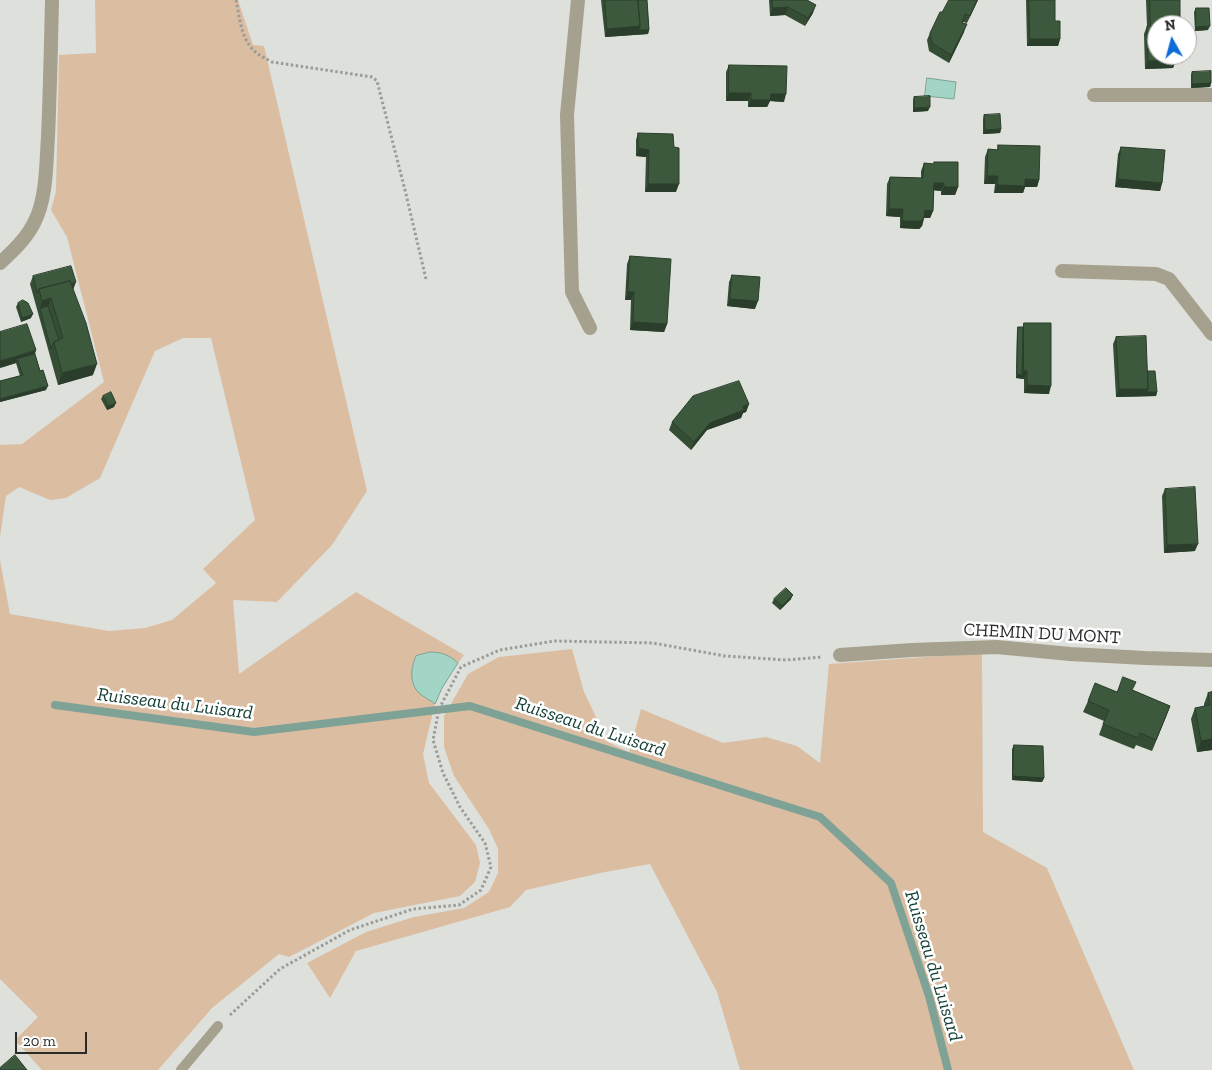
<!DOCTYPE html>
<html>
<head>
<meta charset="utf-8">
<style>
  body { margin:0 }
  #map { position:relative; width:1212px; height:1070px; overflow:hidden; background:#dee0db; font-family:"Zilla Slab",serif }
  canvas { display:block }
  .north { position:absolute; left:1147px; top:15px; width:50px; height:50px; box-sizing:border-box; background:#fff; border:1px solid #aaaaa9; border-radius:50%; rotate:353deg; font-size:14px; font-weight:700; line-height:20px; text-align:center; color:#2a2b29 }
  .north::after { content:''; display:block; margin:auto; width:18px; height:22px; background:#0d6cd5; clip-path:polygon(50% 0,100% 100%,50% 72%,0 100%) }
  .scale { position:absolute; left:15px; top:1032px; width:72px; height:22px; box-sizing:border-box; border:2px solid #2a2b29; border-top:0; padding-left:6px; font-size:15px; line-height:18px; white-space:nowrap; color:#2a2b29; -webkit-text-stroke:4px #fff; paint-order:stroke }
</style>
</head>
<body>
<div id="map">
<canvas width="1212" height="1070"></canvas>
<div class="north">N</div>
<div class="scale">20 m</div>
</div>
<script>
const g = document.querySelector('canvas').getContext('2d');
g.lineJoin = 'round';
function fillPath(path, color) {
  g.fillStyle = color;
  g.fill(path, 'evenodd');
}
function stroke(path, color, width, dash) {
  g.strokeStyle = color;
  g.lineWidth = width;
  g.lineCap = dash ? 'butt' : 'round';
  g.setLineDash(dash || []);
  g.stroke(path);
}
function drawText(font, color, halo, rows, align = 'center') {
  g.font = font + ' "Zilla Slab",serif';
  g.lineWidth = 5;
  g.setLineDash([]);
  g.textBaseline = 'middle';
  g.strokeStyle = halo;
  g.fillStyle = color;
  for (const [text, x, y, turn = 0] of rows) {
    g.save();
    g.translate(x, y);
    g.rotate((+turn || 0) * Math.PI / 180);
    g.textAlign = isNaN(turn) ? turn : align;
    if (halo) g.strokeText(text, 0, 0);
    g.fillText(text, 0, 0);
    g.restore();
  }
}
fillPath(new Path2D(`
  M95,0H238L253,45L264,46L367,491L332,545L277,602L233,600L239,674L356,592L464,655L449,675L442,688L435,704L423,754L429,783L476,845L480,863L475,882L460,896L374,913L289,957L279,954L212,1008L158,1070H42L15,1040L38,1017L0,979V560L10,614L109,631L145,628L172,620L216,583L203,569L255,520L211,338H183L155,351L100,478L66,498L50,500L19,487L6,496L0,537V445L22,444L104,382L67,237L51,210L56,191L59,55L96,53Z
  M572,649L584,692L608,742L629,752L641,709L723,743L766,737L797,746L820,763L829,664L982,653L983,832L1047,868L1134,1070H740L717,992L650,864L605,872L526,890L510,907L356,951L330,998L307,963L366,932L414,917L464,908L489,892L498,873V849L489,829L454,776L444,747V716L468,674L499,657Z`), '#dbbda2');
const water = new Path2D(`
  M927,78L956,82L954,99L925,96Z
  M430,652C442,652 449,655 458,663L442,688L435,704C430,700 423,697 418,692C409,682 411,667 416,656Z`);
fillPath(water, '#a2d5c5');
stroke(water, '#7ea296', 1);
stroke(new Path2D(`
  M55,705L254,732L470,706L820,817L891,883L929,996L948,1070`), '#7ea296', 8);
stroke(new Path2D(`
  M236,0C240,19 241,42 258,54C262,57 267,59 272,62L372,77L377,81L405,190L426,279
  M230,1015L280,969L350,930L413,909L459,905L481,890L491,867L485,843L460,807L443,773L433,740L439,709L461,667L500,650L554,641L653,643L725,656L786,660L822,657`), '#9a9c98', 3, [2.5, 2.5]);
stroke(new Path2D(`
  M181,1070L218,1026`), '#a6a08e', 10);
stroke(new Path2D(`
  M578,0L567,115L572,292L590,328
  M1094,95H1212
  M0,263C13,251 26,239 34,223C47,198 46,164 48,137C50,91 51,46 52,0
  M1062,271L1156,274L1169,279L1212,334
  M840,655L912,650L997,647L1070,654L1145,658L1212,660`), '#a6a08e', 14);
fillPath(new Path2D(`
  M601,0H647L649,30L648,34L605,37Z
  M769,0H807L813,13L805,26L785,15L770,16Z
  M978,0L967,23L963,22L964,32L949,63L929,51L927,40L930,33Z
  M1026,0H1055V21L1060,39L1058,46H1027Z
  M1146,0H1180L1157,25L1176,60L1173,68L1145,69L1144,34L1147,26Z
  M1196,8L1208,30L1195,31L1194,12Z
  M729,65L784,102L770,101L767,107H748V101H726V72Z
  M1192,72L1211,83L1210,87L1191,88V75Z
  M914,97L928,111L913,112V101Z
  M984,115L1001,129L1000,133L983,134V119Z
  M638,133L676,192H645L646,157L636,156V140Z
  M998,145L1039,180L1037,187H1025L1023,193H994L995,184H984L985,157L988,149L997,150Z
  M1121,147L1162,183L1160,191L1115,187L1118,154Z
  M934,162L958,187L955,195H941V191L934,190L933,211L930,218H924L922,226L919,229L900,228V217L886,216L887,184L890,177L921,178V171L924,163L934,164Z
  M630,256L667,324L664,332L630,330L631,300H625L627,264Z
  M732,275L755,309L727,306L729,282Z
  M33,276L73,290L93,375L58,385L30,284Z
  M18,303L31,318L21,322L16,307Z
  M1024,323L1049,394L1024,393V379L1016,378L1017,331L1018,327H1023Z
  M1116,337L1148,371L1157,392L1156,396L1116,397L1113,344Z
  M36,350L35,354L46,390L0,402V381L20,376L16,363L0,368Z
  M103,396L114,407L107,410L101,399Z
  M749,404L746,412L743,413L741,418L707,430L691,450L669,430L672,422Z
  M1165,489L1195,551L1164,553L1162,496Z
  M774,599H791L780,610L772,603Z
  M1133,690L1170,706L1152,751L1136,745L1134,749L1099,735L1104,721L1083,712L1088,701L1117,692Z
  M1212,692V750L1197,752L1191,719L1195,708L1204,706V704L1208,693Z
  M1014,745L1044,778L1042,782L1012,780V749Z`), '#344d34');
fillPath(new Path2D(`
  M977,0H978L967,23L970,16Z
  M816,5L813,13L805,26L808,18Z
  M788,7L785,15L770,16L773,8Z
  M967,24L964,32L949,63L951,55Z
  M640,26L649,30L648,34L605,37L607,29Z
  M1210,26L1208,30L1195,31L1196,27Z
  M1030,39H1060L1058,46H1027Z
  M1176,60L1173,68L1145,69L1148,61Z
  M1211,83L1210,87L1191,88L1192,84Z
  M729,93H751L748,101H726Z
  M771,94H786L784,102L770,101L767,107H748L751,100Z
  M930,107L928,111L913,112L914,108Z
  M1001,129L1000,133L983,134L985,130Z
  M639,148L649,150L646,157L636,156Z
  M987,176H998L995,184H984Z
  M1025,179L1039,180L1037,187H1025L1023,193H994L997,185Z
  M1118,179L1162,183L1160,191L1115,187Z
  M934,183H944L941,191L931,190Z
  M648,184H679L676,192H645Z
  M944,187H958L955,195H941Z
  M889,209H903L900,217L886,216Z
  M925,210L933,211L930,218H922Z
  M924,218L922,226L919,229L900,228L902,221Z
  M76,282L73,290L40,292Z
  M628,292H634L631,300H625Z
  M51,298L47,310L40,309L42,301Z
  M730,299L758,301L755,309L727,306Z
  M33,314L31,318L21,322L22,318Z
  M633,322L667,324L664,332L630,330Z
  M36,350L33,358L17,359L16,363L0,368V361Z
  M97,364L93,375L58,385L62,373Z
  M1024,371H1027L1024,379L1016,378L1017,374L1022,375Z
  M1027,385L1051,386L1049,394L1024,393Z
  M48,386L46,390L0,402V399Z
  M1119,389H1148L1157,392L1156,396L1116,397Z
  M116,403L114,407L107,410L108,406Z
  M749,404L746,412L743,413L741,418L707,430L691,450L694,442L710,423Z
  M1198,544L1195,551L1164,553L1167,545Z
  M793,595L791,599L780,610L782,606Z
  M1170,706L1166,717L1152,751L1156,740Z
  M1212,739V750L1197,752L1201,741Z
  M1013,776L1044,778L1042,782L1012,780Z`), '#2a3e2b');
const building = new Path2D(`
  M605,0H638L640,26L607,29Z
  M638,0H647L649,30H639L640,26Z
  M772,0H807L816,5L808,18L788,7L773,8Z
  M949,0H977L970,16L965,14L962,23L967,24L951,55L932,43L930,33L940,12H942Z
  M1029,0H1055V21H1060V39H1030Z
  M1150,0H1180V25H1157V55H1176V60L1148,61L1147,26H1150Z
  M1196,8H1209L1210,26L1196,27Z
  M729,65L787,66L786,94H771L770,100H751V93H729Z
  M1211,71V83L1192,84V72Z
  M930,96V107L914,108V97Z
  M1000,114L1001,129L985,130L984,115Z
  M638,133L673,134L674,147L679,148V184H648L649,150L639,148Z
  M998,145L1040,146L1039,180L1025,179V186L997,185L998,176H987L988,149L998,150Z
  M1121,147L1165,150L1162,183L1118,179Z
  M934,162H958V187H944V183H934L933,211L925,210L924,218L921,221H902L903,209H889L890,177L923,178L924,163L934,164Z
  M630,256L671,259L667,324L633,322L634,292H628Z
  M71,266L76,282L71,284L70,281L39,289L37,293L33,276Z
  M732,275L760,277L758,301L730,299Z
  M70,281L86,323L97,364L62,373L54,342L63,338L51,298L42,301L39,289Z
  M23,300L28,303L33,314L22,318L18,303Z
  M48,306L59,340L54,342L51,349L40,309Z
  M1024,323H1051V386L1027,385V371H1024Z
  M27,324L36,350L0,361V332Z
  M1018,327H1023L1022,375L1017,374Z
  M1146,336L1148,389H1119L1116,337Z
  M35,354L40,371L43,370L48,386L0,399V381L23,375L17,359Z
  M1148,371H1155L1157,392H1147L1148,389Z
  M739,381L749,404L743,406L744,410L710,423L694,442L672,422L693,396Z
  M111,392L116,403L108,406L103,396Z
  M1195,487L1198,544L1167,545L1165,489Z
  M786,588L793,595L782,606L774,599Z
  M1123,677L1136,682L1132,690L1170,706L1156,740L1140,733L1138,738L1103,724L1109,710L1088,701L1095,683L1117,692Z
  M1212,692V739L1201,741L1195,708L1210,705L1208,693Z
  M1014,745L1043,746L1044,778L1013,776Z
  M15,1055L27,1070H0V1068Z`);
fillPath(building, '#3c593d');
stroke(building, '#2a3e2b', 1);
drawText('18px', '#2a2b29', '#fff', [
  ["CHEMIN DU MONT",1042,634,3]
]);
drawText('italic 19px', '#103d32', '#fff', [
  ["Ruisseau du Luisard",175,704,7],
  ["Ruisseau du Luisard",590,727,18],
  ["Ruisseau du Luisard",933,966,73]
]);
</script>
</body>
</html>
